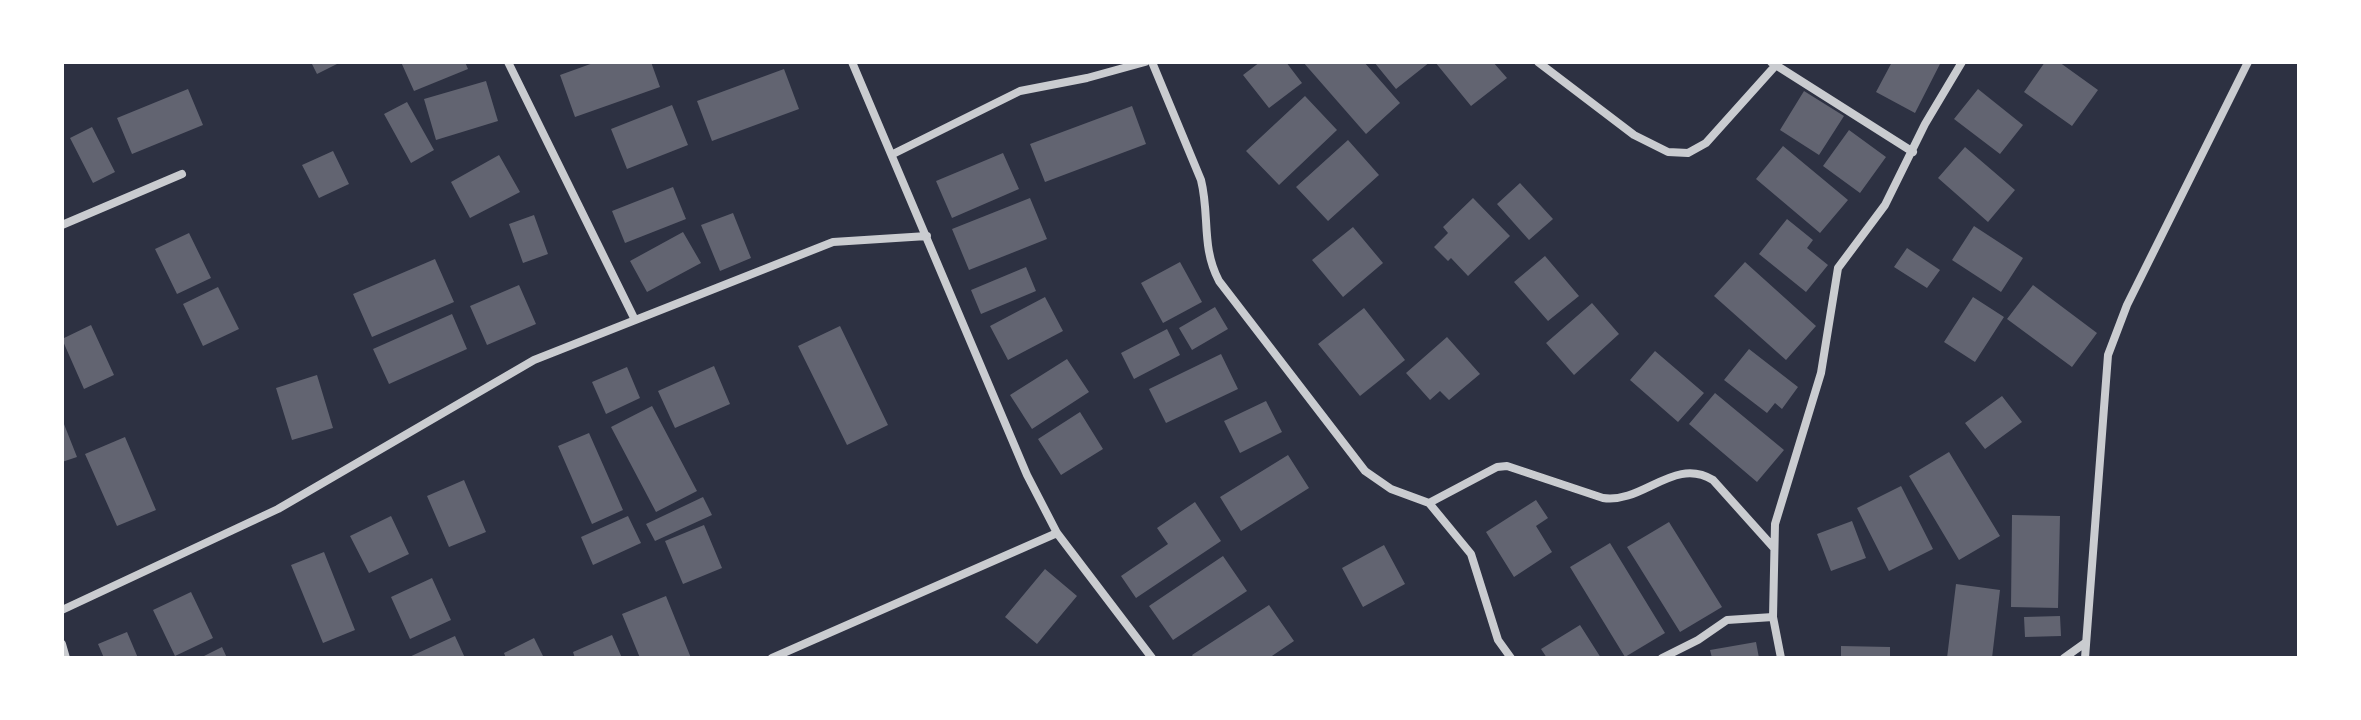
<!DOCTYPE html>
<html>
<head>
<meta charset="utf-8">
<style>
  body { margin:0 }
  #map { position:relative; width:2361px; height:720px; overflow:hidden; background:#2d3142; font-family:"PT Sans Narrow",sans-serif }
  canvas { display:block }
  .frame { position:absolute; inset:0; border:64px solid #fff; pointer-events:none }
</style>
</head>
<body>
<div id="map">
<canvas width="2361" height="720"></canvas>
<div class="frame"></div>
</div>
<script>
const g = document.querySelector('canvas').getContext('2d');
g.lineJoin = 'round';
function fillPath(path, color) {
  g.fillStyle = color;
  g.fill(path, 'evenodd');
}
function stroke(path, color, width, dash) {
  g.strokeStyle = color;
  g.lineWidth = width;
  g.lineCap = dash ? 'butt' : 'round';
  g.setLineDash(dash || []);
  g.stroke(path);
}
fillPath(new Path2D(`
  M311,62H341L317,74Z
  M401,62H465L468,69L414,91Z
  M596,62H651L660,87L575,117L560,75Z
  M1260,62H1286L1302,83L1269,108L1243,75Z
  M1303,62H1364L1400,103L1366,134Z
  M1374,62H1430L1396,89Z
  M1435,62H1493L1507,78L1471,106Z
  M1892,62H1941L1915,113L1876,92Z
  M2045,62H2059L2098,90L2072,126L2024,92Z
  M784,69L799,109L712,141L697,101Z
  M486,81L498,121L436,140L424,99Z
  M188,89L203,125L132,154L117,118Z
  M1978,89L2023,125L2000,154L1954,119Z
  M1804,91L1844,116L1819,155L1780,130Z
  M1305,96L1337,130L1279,185L1246,151Z
  M407,102L434,150L411,163L384,114Z
  M672,105L688,145L627,169L611,129Z
  M1132,106L1146,144L1045,182L1030,144Z
  M92,127L115,172L93,183L70,138Z
  M1849,130L1886,157L1860,193L1823,166Z
  M1348,140L1379,175L1328,221L1296,187Z
  M1783,146L1848,200L1820,233L1756,179Z
  M1965,147L2015,190L1988,222L1938,178Z
  M333,151L349,184L319,198L302,165Z
  M1003,153L1019,189L952,218L936,181Z
  M499,155L520,192L470,218L451,182Z
  M1520,183L1553,219L1529,240L1497,204Z
  M673,187L686,219L625,243L612,211Z
  M1030,198L1047,239L969,270L952,229Z
  M1473,198L1510,236L1468,276L1451,258L1448,261L1434,247L1448,233L1443,227Z
  M733,213L751,258L720,271L701,225Z
  M534,215L548,254L523,263L509,224Z
  M1787,219L1813,240L1807,248L1828,265L1806,292L1759,254Z
  M1974,226L2023,258L2001,292L1952,260Z
  M1353,227L1383,263L1343,297L1312,260Z
  M683,232L701,263L647,292L630,261Z
  M189,233L211,278L177,294L155,249Z
  M1907,248L1940,270L1927,288L1894,267Z
  M1545,256L1579,296L1548,321L1514,282Z
  M435,259L454,302L372,337L353,294Z
  M1180,262L1202,302L1163,323L1141,283Z
  M1745,262L1816,326L1786,360L1714,296Z
  M1026,267L1036,291L981,314L971,290Z
  M519,285L536,324L487,345L470,306Z
  M2033,285L2097,333L2072,367L2007,319Z
  M218,287L239,329L203,346L183,304Z
  M1045,297L1063,331L1008,360L990,326Z
  M1973,297L2004,317L1975,362L1944,342Z
  M1592,303L1619,334L1574,375L1546,343Z
  M1215,307L1228,329L1192,350L1179,328Z
  M1364,308L1405,360L1360,396L1318,344Z
  M452,314L467,349L389,384L373,349Z
  M91,325L114,375L84,389L62,339Z
  M840,326L888,425L847,445L798,346Z
  M1167,329L1180,355L1134,379L1121,353Z
  M1447,337L1480,374L1449,400L1440,391L1430,400L1406,373Z
  M1749,349L1798,387L1782,409L1775,403L1767,413L1724,380Z
  M1655,351L1704,393L1678,422L1630,380Z
  M1221,354L1238,389L1166,423L1149,389Z
  M1067,359L1089,392L1032,429L1010,395Z
  M714,366L730,404L675,428L658,391Z
  M627,367L640,398L606,414L592,382Z
  M317,375L333,428L292,440L276,388Z
  M1715,393L1784,450L1757,482L1689,424Z
  M2002,396L2022,422L1985,449L1965,423Z
  M1266,401L1282,432L1240,453L1224,421Z
  M652,406L697,491L656,512L611,427Z
  M1080,412L1103,449L1061,475L1038,439Z
  M62,419L77,457L62,462Z
  M589,433L623,510L592,524L558,446Z
  M125,437L156,510L117,526L85,454Z
  M1949,452L2000,536L1959,560L1909,476Z
  M1288,455L1309,488L1241,531L1220,497Z
  M464,480L486,532L449,547L427,496Z
  M1901,486L1933,549L1889,571L1857,508Z
  M703,497L712,515L655,541L646,524Z
  M1536,500L1548,518L1536,526L1552,552L1514,577L1486,532Z
  M1195,502L1221,541L1136,598L1121,576L1168,544L1157,528Z
  M2012,515L2060,516L2058,608L2011,607Z
  M391,516L409,554L369,573L350,536Z
  M628,516L641,543L593,565L581,537Z
  M1852,521L1866,558L1831,571L1817,534Z
  M1669,522L1722,607L1680,632L1627,547Z
  M704,525L722,568L683,584L665,541Z
  M1610,543L1665,633L1625,657L1570,567Z
  M1384,545L1405,584L1363,607L1342,568Z
  M324,552L355,630L323,643L291,565Z
  M1223,556L1247,591L1173,640L1149,606Z
  M1045,569L1077,596L1037,644L1005,617Z
  M432,578L451,620L410,639L391,597Z
  M1956,584L2000,590L1992,658H1947Z
  M191,592L213,638L175,656L153,610Z
  M666,596L691,658H640L622,614Z
  M1269,605L1294,641L1269,658H1194L1192,655Z
  M2060,616L2061,636L2025,637L2024,617Z
  M1580,625L1601,658H1547L1541,649Z
  M127,632L138,658H104L98,644Z
  M612,635L622,658H575L573,652Z
  M455,636L465,658H407Z
  M534,638L544,658H506L504,653Z
  M1756,642L1759,658H1712L1710,650Z
  M1841,646L1890,647V658H1841Z
  M222,647L227,658H200Z`), '#626471');
stroke(new Path2D(`
  M508,62L635,320
  M852,62L1027,475L1057,533L1152,658
  M1152,62L1201,180C1210,216 1201,247 1219,281L1365,471L1391,489L1429,503L1471,554L1498,640L1511,658
  M1538,62L1634,135L1668,152L1688,153L1706,143L1776,65
  M1771,62L1913,152
  M893,154L1020,91L1087,78L1145,62
  M62,225L182,174
  M1429,503L1497,467L1507,466L1603,498C1643,504 1674,456 1713,480L1774,548
  M62,610L278,509L534,360L833,242L927,236
  M62,644L66,658
  M772,658L1057,533
  M1662,658L1698,640L1727,620L1773,617
  M1781,658L1773,617L1775,524L1821,373L1838,268L1885,205L1925,124L1962,62
  M2064,658L2085,643
  M2085,658L2108,355L2127,305L2248,62`), '#caccd0', 8);
</script>
</body>
</html>
